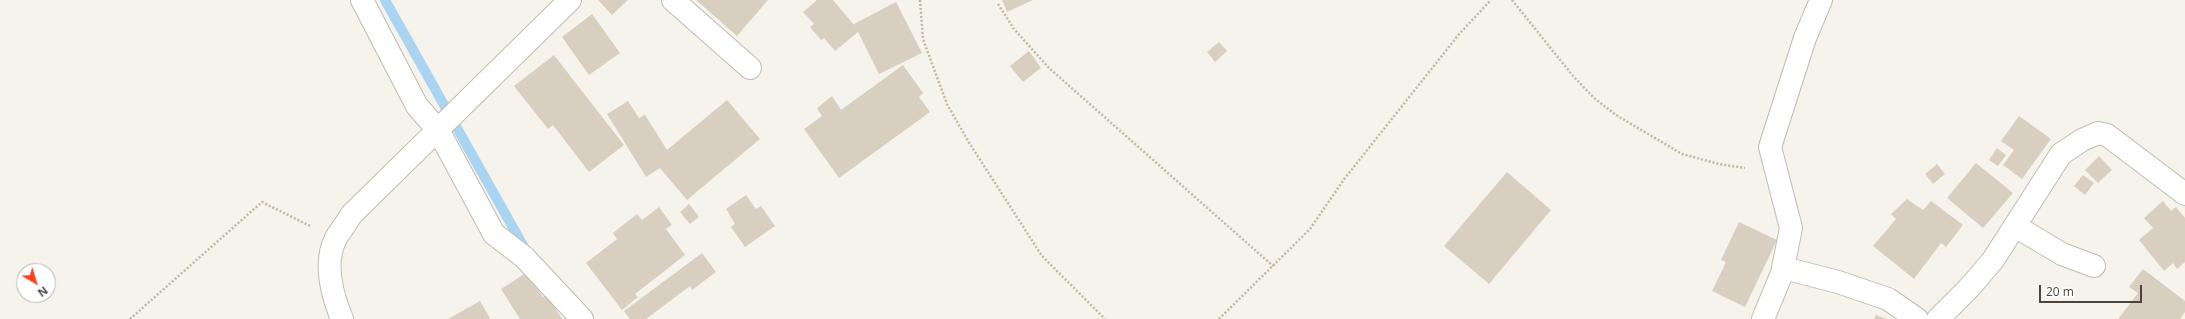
<!DOCTYPE html>
<html>
<head>
<meta charset="utf-8">
<style>
  body { margin:0 }
  #map { position:relative; width:2185px; height:319px; overflow:hidden; background:#f6f3ec; font-family:"Open Sans",sans-serif }
  canvas { display:block }
  .north { position:absolute; left:16px; top:263px; width:40px; height:40px; box-sizing:border-box; background:#fff; border:1px solid #b7b4b0; border-radius:50%; rotate:142deg; font-size:11px; font-weight:700; line-height:16px; text-align:center; color:#4b4439 }
  .north::after { content:''; display:block; margin:auto; width:14px; height:18px; background:#fc3f1d; clip-path:polygon(50% 0,100% 100%,50% 72%,0 100%) }
  .scale { position:absolute; left:2039px; top:285px; width:103px; height:18px; box-sizing:border-box; border:2px solid #4b4439; border-top:0; padding-left:5px; font-size:12px; line-height:14px; white-space:nowrap; color:#4b4439; -webkit-text-stroke:3px #fff; paint-order:stroke }
</style>
</head>
<body>
<div id="map">
<canvas width="2185" height="319"></canvas>
<div class="north">N</div>
<div class="scale">20 m</div>
</div>
<script>
const g = document.querySelector('canvas').getContext('2d');
g.lineJoin = 'round';
function stroke(path, color, width, dash) {
  g.strokeStyle = color;
  g.lineWidth = width;
  g.lineCap = dash ? 'butt' : 'round';
  g.setLineDash(dash || []);
  g.stroke(path);
}
function fillPath(path, color) {
  g.fillStyle = color;
  g.fill(path, 'evenodd');
}
stroke(new Path2D(`
  M385,0L525,249`), '#a9d4f2', 10);
fillPath(new Path2D(`
  M598,0H628L612,15Z
  M696,0H768L737,36Z
  M817,0H833L855,26L854,24L896,2L922,53L879,74L858,32L835,51L824,38L821,40L810,27L814,24L803,12Z
  M1002,0H1033L1007,12Z
  M592,14L620,53L589,75L562,37Z
  M1219,42L1227,51L1215,62L1207,52Z
  M1029,51L1041,68L1023,82L1010,66Z
  M554,55L624,145L589,172L553,125L548,129L514,86Z
  M903,65L923,93L919,97L930,112L839,178L804,129L822,116L817,108L832,96L841,110Z
  M727,100L760,139L687,200L660,168L646,177L607,114L628,101L639,118L645,115L667,150Z
  M2019,116L2051,139L2022,179L2003,165L2014,150L2001,141Z
  M1997,148L2006,155L1998,166L1989,160Z
  M2099,156L2112,170L2098,183L2085,170Z
  M1976,163L2013,193L1983,228L1947,198Z
  M1937,164L1945,174L1933,184L1925,174Z
  M1507,172L1551,210L1489,284L1444,246Z
  M2083,175L2094,183L2085,195L2074,186Z
  M746,195L756,209L761,206L775,226L745,247L731,227L735,224L726,209Z
  M1907,199L1923,210L1931,201L1963,225L1946,247L1941,243L1914,279L1873,246L1896,219L1891,214Z
  M2163,201L2171,211L2176,207L2185,218V262L2177,269L2173,263L2164,271L2139,240L2153,228L2144,218Z
  M689,204L699,217L690,224L680,212Z
  M659,207L672,225L666,229L685,255L635,294L638,297L622,310L586,263L617,239L613,233L637,214L642,220Z
  M1739,222L1777,240L1745,307L1712,291L1726,262L1721,260Z
  M702,253L716,272L692,290L690,286L646,319H630L624,311Z
  M2143,269L2185,301V312L2180,319H2118L2138,293L2129,287Z
  M526,273L543,297L547,295L562,319H520L501,289Z
  M480,301L490,318L489,319H448Z
  M1876,315L1887,319H1874Z`), '#d8cfc1');
const minor = new Path2D(`
  M362,0L417,106L438,130L494,234L524,257L582,319
  M673,0L750,68
  M2015,226L2062,254L2094,266
  M1784,268L1838,282L1888,299L1917,319
  M342,319C332,295 323,263 336,238C341,230 347,222 352,214L570,0
  M1763,319L1782,273L1791,228L1770,147L1805,38L1821,0
  M1938,319L1970,287L1993,260L2061,154L2082,140L2098,133L2107,135L2185,194`);
stroke(minor, '#c2bbae', 24);
stroke(new Path2D(`
  M920,0L923,39L947,104L968,141L1042,256L1105,319
  M1512,0L1573,76L1594,98L1616,115L1682,154L1719,164L1745,168
  M998,4L1014,29L1049,68L1273,266
  M130,319L262,202L310,226
  M1219,319L1310,229L1345,178L1460,33L1491,0`), '#c4b79f', 2.5, [2, 2]);
stroke(minor, '#fff', 22);
</script>
</body>
</html>
